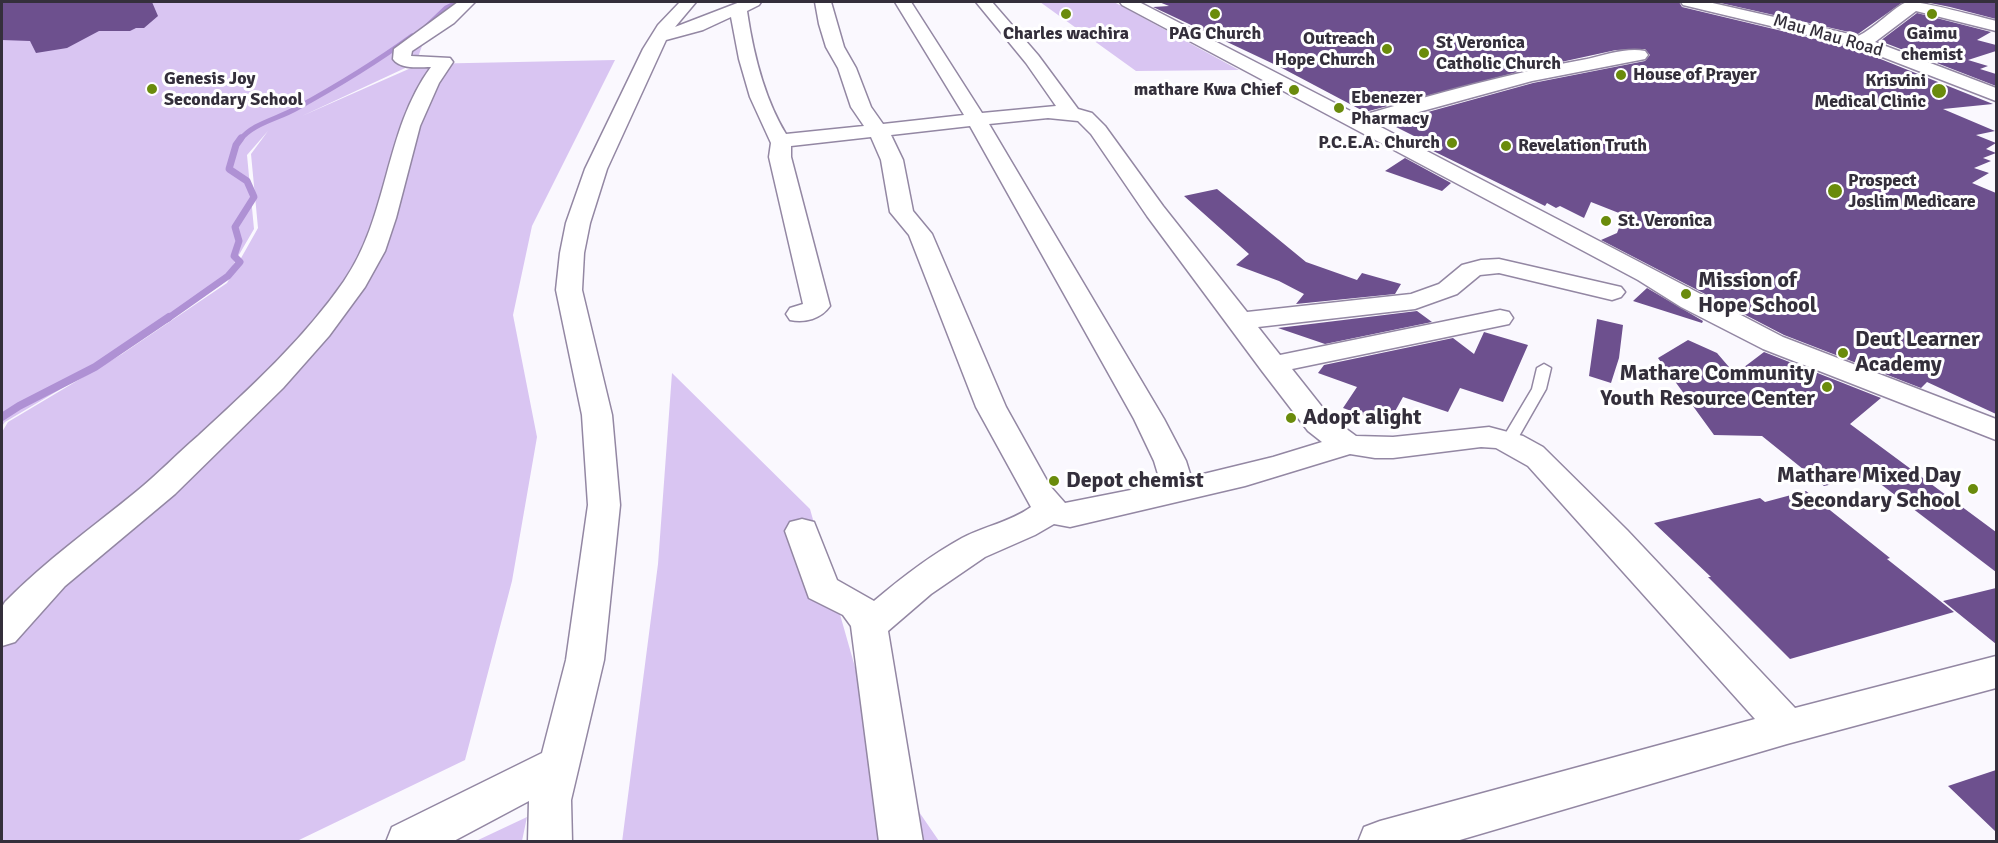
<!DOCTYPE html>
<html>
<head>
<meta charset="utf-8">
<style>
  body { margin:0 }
  #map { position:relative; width:1998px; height:843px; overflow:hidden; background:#faf8fe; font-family:Signika,sans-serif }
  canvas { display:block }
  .frame { position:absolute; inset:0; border:3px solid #342f3b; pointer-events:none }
</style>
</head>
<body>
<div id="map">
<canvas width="1998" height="843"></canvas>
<div class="frame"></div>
</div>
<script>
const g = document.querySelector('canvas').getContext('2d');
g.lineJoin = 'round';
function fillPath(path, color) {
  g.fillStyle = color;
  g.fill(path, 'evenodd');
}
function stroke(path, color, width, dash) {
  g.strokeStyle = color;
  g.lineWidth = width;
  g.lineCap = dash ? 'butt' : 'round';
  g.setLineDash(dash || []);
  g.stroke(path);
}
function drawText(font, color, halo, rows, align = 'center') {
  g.font = font + ' Signika,sans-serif';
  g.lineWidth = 6;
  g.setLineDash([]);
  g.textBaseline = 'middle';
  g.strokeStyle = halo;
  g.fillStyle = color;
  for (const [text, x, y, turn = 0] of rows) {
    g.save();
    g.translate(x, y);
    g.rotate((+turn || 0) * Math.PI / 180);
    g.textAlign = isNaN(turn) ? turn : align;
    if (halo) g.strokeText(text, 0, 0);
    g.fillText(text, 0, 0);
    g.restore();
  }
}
fillPath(new Path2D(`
  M2,2H471L423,43L416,63L302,116L420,64L615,60L532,226L513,315L537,437L512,581L465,760L297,841H2V432L8,422L122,354L227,283L258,228L251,154L268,131L247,155L254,229L222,284L120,354L5,422L2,426Z
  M1040,2H1114L1239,70L1136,71Z
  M672,373L810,509L880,755L939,841L622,842L658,564Z
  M527,817L522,841H476Z`), '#d9c5f2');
stroke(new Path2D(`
  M426,27L446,8L459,2
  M240,140C253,123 278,119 297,108C337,86 375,63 412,36`), '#af91d4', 5);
stroke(new Path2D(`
  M167,319L228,276L240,262L234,256L239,241L235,227L254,197L247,181L229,169L236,145L241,138`), '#af91d4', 7);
stroke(new Path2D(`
  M2,417L19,406L95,367L169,317`), '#af91d4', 8);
fillPath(new Path2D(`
  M2,2H152L158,16L144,28H136L130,31H99L67,48L36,53L30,41L2,40Z
  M1159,2H1679L1682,7L1853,48L1993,104L1943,109L1995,131L1976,135L1996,143L1986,149L1996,153L1983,158L1991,161L1974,168L1989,173L1972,183L1996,193V414L1927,382L1921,388L1784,335L1601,240L1617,233L1624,215L1591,202L1584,218L1560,206L1556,208L1547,203L1545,206L1423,146L1428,143L1388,123L1533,83L1645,61L1650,55L1645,49L1616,50L1529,69L1365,112L1280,67L1153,7L1169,6Z
  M1716,2H1903L1858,34Z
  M1925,2H1996V19L1950,7Z
  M1917,13L1991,32L1977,40L1996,45V51L1968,60L1988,66L1980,69L1996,74V86L1880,41Z
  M1405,158L1451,183L1442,191L1385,171Z
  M1217,189L1306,262L1357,280L1362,273L1401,284L1395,294L1296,304L1304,294L1279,281L1236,265L1249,254L1184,196Z
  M1647,288L1703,321L1702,323L1633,301Z
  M1417,311L1432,322L1325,344L1278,328Z
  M1597,319L1623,325L1619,358L1611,383L1589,376Z
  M1484,332L1528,345L1503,402L1460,388L1448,412L1403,397L1388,424L1343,408L1357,387L1318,373L1324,365L1453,338L1474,354Z
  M1688,340L1717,353L1735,374L1764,352L1881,398L1850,424L1996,532V572L1870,476L1824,486L1762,436L1714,435L1658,358Z
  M1806,491L1890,558L1887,559L1954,612L1790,659L1708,577H1711L1654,523L1760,498L1765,502Z
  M1996,588V644L1943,601Z
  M1996,770V832L1948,786Z`), '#6d508e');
const service = new Path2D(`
  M1544,364L1551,368L1546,389L1514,445H1504L1501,441L1532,389L1537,368Z`);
const minor = new Path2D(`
  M458,2H475L454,23L412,51L411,56L450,58L453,62L439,83L420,126L396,218L385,251L365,287L329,336L283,388L175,494L65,586L15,642L2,646V607L5,602C46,560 92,528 137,491C158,474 177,454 198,436C250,388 303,340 344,281C389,216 384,131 431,67C419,67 401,70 393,59L394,49Z
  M680,2H696L675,27L740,2H761L759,5L747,11C753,52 764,98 786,134L864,126L851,107L838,68L826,47L819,24L815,2H831L844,47L856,68L871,107L883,124L964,115L895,2H911L982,113L1056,106L1026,63L976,2H992L1038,55L1078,109L1092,113L1105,126L1163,206L1247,312L1411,294L1439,284L1462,265L1481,260L1499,259L1621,287L1625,292L1621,297L1612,300L1499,273L1480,275L1457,294L1415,309L1258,327L1280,355L1500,310L1509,312L1513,318L1509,324L1292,369L1330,417L1356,436L1393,437L1489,427L1523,436L1543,447L1627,530L1795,708L1996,656V688L1787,744L1453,842H1358L1364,827L1380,821L1755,719L1528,466L1496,448L1481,447L1393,458H1375L1350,454L1245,486L1070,527L1054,524L1035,535L985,557L931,594L888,631L923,842H879L851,626L843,615L809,598L785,531L790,522L802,519L814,522L837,580L874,601C901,578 931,555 962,538C985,526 1010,522 1031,507L976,407L909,235L890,212L881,160L871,137L791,146V157L830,306C821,319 805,323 790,320L786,314L790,308L803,304L769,157L771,143L750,97L739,59L731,17L703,30L666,40L607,169L590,223L584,253L582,290L612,415L620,505L604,660L571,800L572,842H528L529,801L452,842H386L392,827L542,753L566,660L588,505L582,415L556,290L560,253L566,223L585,169L643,49L658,25ZM1048,118L1078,121L1091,134L1147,216L1262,371L1308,431L1322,442L1273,457L1191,477L1186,461L1164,419L989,124ZM970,126L1134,419L1154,461L1161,484L1065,503L1050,486L1006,407L932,234L913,211L903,160L891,135Z
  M1120,2H1139L1360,116C1435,94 1510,73 1587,59C1604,55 1628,47 1645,51L1648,55L1645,59L1532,81L1375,124L1783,337L1996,419V440L1763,349L1681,307L1638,280L1122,5Z
  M1681,2H1708L1858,36C1874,29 1895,6 1907,2C1919,0 1979,17 1996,21V31L1916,11L1875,42L1996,88V101L1854,46L1683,5Z`);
stroke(service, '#9387a3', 3);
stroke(minor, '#9387a3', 3);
fillPath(service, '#fff');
fillPath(minor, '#fff');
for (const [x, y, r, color] of [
  [1066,14,6,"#6a8b0c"],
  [1215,14,6,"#6a8b0c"],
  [1932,14,6,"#6a8b0c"],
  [1387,49,6,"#6a8b0c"],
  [1424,53,6,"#6a8b0c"],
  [1621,75,6,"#6a8b0c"],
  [152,89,6,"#6a8b0c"],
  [1294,90,6,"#6a8b0c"],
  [1939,91,8,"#6a8b0c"],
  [1339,108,6,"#6a8b0c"],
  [1452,143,6,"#6a8b0c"],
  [1506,146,6,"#6a8b0c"],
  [1835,191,8,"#6a8b0c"],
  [1606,221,6,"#6a8b0c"],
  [1686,294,6,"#6a8b0c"],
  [1843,353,6,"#6a8b0c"],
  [1827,387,6,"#6a8b0c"],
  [1291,418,6,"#6a8b0c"],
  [1054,481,6,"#6a8b0c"],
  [1973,489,6,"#6a8b0c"]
]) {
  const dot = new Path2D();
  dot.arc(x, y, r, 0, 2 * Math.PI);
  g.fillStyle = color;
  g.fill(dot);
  stroke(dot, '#fff', 2);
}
drawText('bold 18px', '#342f3b', '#fff', [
  ["Charles wachira",1066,34,"center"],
  ["PAG Church",1215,34,"center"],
  ["Gaimu",1932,34,"center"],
  ["chemist",1932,55,"center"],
  ["Outreach",1375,39,"right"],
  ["Hope Church",1375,60,"right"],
  ["St Veronica",1436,43],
  ["Catholic Church",1436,64],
  ["House of Prayer",1633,75],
  ["Genesis Joy",164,79],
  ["Secondary School",164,100],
  ["Krisvini",1926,81,"right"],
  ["Medical Clinic",1926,102,"right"],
  ["mathare Kwa Chief",1282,90,"right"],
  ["Ebenezer",1351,98],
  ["Pharmacy",1351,119],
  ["P.C.E.A. Church",1440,143,"right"],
  ["Revelation Truth",1518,146],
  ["Prospect",1848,181],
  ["Joslim Medicare",1848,202],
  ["St. Veronica",1618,221]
], 'left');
drawText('18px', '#342f3b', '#fff', [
  ["Mau Mau Road",1828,36,16]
]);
drawText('bold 22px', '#342f3b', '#fff', [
  ["Mission of",1698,281],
  ["Hope School",1698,306],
  ["Deut Learner",1855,340],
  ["Academy",1855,365],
  ["Mathare Community",1815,374,"right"],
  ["Youth Resource Center",1815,399,"right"],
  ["Adopt alight",1303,418],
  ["Mathare Mixed Day",1961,476,"right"],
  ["Secondary School",1961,501,"right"],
  ["Depot chemist",1066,481]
], 'left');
</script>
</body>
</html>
